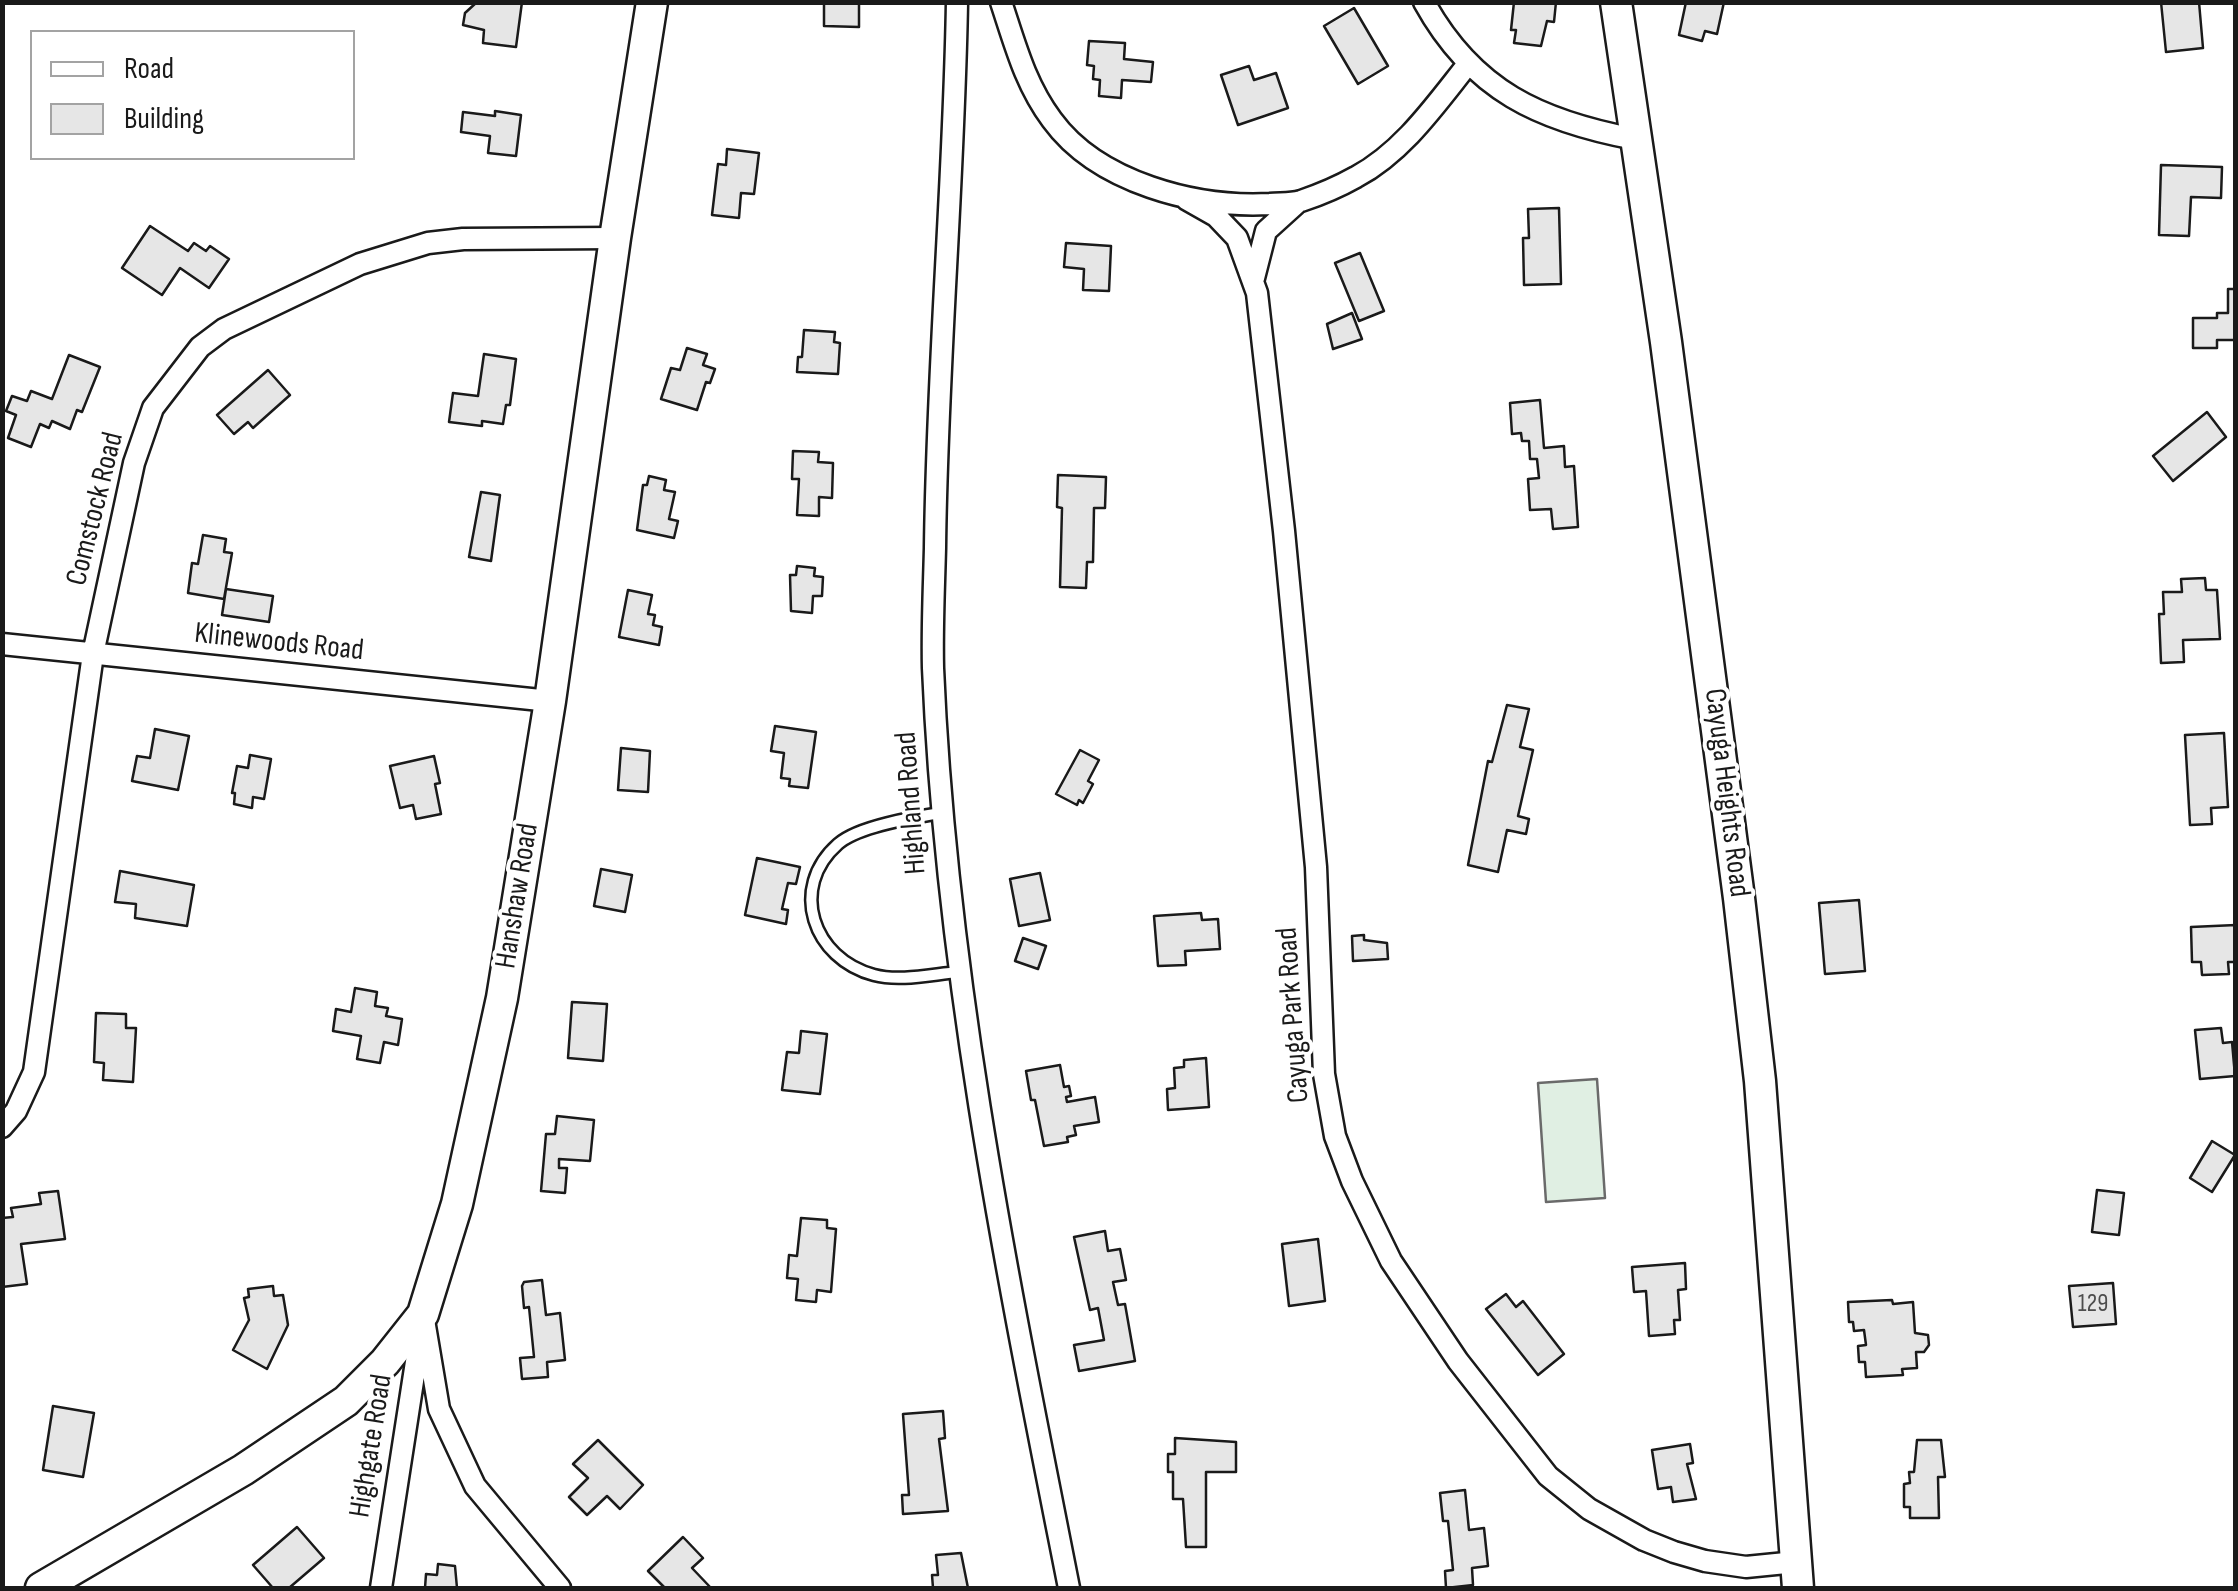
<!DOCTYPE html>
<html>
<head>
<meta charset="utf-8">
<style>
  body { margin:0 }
  #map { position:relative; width:2238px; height:1591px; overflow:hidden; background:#fff; font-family:"Sofia Sans Condensed",sans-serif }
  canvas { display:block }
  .frame { position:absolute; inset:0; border:5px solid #1a1a1a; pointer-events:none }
  .legend { position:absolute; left:30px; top:30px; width:325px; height:130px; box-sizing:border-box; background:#fff; border:2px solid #a3a3a3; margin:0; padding:12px 18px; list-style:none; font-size:30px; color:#1a1a1a }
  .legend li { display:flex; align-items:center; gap:20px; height:50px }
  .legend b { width:50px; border:2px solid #a3a3a3 }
</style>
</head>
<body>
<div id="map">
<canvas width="2238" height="1591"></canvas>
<div class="frame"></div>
<ul class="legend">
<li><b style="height:12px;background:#fff"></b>Road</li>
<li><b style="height:28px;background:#e6e6e6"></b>Building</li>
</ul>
</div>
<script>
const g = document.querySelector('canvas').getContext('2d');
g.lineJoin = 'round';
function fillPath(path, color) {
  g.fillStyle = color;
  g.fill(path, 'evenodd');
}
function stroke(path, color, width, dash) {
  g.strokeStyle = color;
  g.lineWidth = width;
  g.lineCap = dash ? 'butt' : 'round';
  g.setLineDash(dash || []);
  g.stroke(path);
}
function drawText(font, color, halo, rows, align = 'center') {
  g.font = font + ' "Sofia Sans Condensed",sans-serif';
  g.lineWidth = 8;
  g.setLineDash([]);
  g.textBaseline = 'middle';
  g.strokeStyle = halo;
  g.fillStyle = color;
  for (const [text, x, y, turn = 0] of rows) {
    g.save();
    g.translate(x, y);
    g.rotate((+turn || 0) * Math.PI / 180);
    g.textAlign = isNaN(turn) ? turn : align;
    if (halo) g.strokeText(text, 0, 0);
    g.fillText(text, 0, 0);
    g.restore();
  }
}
const green = new Path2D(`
  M1597,1079L1605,1198L1546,1202L1538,1083Z`);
fillPath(green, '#e0efe3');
stroke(green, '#6a6a6a', 2.5);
const building = new Path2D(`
  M477,2H522L516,47L483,43L484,30L463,25L465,13Z
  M824,2H859V27L824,26Z
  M1514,2H1556L1554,22L1547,21L1541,46L1514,43L1516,30H1511Z
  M1686,2H1724L1717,34L1705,31L1702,41L1679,35Z
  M2161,2H2199L2203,48L2166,52Z
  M1354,8L1388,66L1358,84L1324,26Z
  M1089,41L1125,43L1124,59L1153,62L1151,82L1122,80L1121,98L1099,96L1100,80L1093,79L1094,66L1087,65Z
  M1249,66L1254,80L1276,73L1288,108L1238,125L1221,75Z
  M495,111L521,115L516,156L488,153L490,136L461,132L463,112L495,116Z
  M727,149L759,153L754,194L741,193L739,218L712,215L718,164L726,165Z
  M2161,165L2222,167L2221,198L2191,197L2189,236L2159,235Z
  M1559,208L1561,284L1524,285L1523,238H1529L1528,209Z
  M150,226L188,251L194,243L206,251L210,246L229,259L209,288L180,268L162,295L122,268Z
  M1066,243L1111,246L1109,291L1083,290L1084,269L1064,267Z
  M1360,253L1384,311L1359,321L1335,263Z
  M2228,289H2236V340H2217V348H2193V318H2217V313H2228Z
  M1352,313L1362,339L1333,349L1327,324Z
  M804,330L835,332L834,342L840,343L838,374L797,372L798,357H802Z
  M687,348L707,354L703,365L715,369L710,383L706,382L697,410L661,399L671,368L680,370Z
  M484,354L516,359L510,405H506L503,424L482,421V426L449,422L453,393L478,396Z
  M69,355L100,367L82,412L77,410L70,429L52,421L49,428L40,424L31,447L8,438L16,415L6,411L12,396L27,401L31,391L52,399Z
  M268,370L290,395L253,428L248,422L234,434L217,415Z
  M1540,400L1544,448L1564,446L1565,467L1574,466L1578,527L1553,529L1551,509L1530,510L1528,479L1539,478L1537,459H1530L1529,441H1522L1521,433L1512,434L1510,403Z
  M2207,412L2226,437L2173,481L2153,456Z
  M793,451L819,452L818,462L833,463L832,498L819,497V516L797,515L799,479H792Z
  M1058,475L1106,477L1105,508H1094L1093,562H1087L1086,588L1060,587L1062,508L1057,507Z
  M649,476L666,480L664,490L675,492L669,519L678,521L674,538L637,530L643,485H647Z
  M481,492L500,495L491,561L469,557Z
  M203,535L226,539L224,552L232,553L224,599L188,593L192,563L198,564Z
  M797,566L815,568L814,576L823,577L822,596H813L812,613L791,611L790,575H796Z
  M2205,578L2206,590H2217L2220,639L2183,640L2184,662L2161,663L2159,614H2164L2163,592H2182L2181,579Z
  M226,589L273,596L269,622L222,615Z
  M628,590L652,595L648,614L655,615L653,625L662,627L659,645L619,637Z
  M1507,705L1529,709L1520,747L1533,750L1518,816L1529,819L1526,834L1507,830L1498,872L1468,865L1488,761L1492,762Z
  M775,726L816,732L808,788L789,786L790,779L781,778L784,753L771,751Z
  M155,729L189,736L178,790L132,781L137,756L150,758Z
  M2224,733L2228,807L2211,808L2212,824L2190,825L2185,735Z
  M621,748L650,751L648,792L618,790Z
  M1080,750L1099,760L1088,781L1093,784L1083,803L1079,800L1077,805L1056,794Z
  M250,755L271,759L264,799L253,797L252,808L234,804L235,793H232L237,766L248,768Z
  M434,756L440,783L435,784L441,814L416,819L413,805L400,808L390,766Z
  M757,858L800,867L796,884L788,883L782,909L788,910L786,924L745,915Z
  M601,869L632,875L625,912L594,906Z
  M120,871L194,885L187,926L135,918L136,904L115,902Z
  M1040,873L1050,920L1019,926L1010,879Z
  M1859,900L1865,971L1825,974L1819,903Z
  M1201,913L1202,920L1218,919L1220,949L1185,951L1186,965L1158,966L1154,916Z
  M2236,925V962H2228L2229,974L2202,975L2201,962H2192L2191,927Z
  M1364,935V940L1387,943L1388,959L1353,961L1352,936Z
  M1023,938L1046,946L1038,969L1015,961Z
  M355,988L377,992L375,1006L388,1008L386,1016L402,1019L398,1045L384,1042L380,1063L357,1059L361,1036L333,1031L336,1009L351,1012Z
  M572,1002L607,1004L603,1061L568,1058Z
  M96,1013L126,1014V1028H136L133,1082L103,1080L104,1063L94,1062Z
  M2221,1028L2223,1043L2232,1042L2235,1076L2200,1079L2195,1030Z
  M801,1031L827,1034L820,1094L782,1090L787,1052L799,1053Z
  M1206,1058L1209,1107L1168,1110L1167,1089L1175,1088L1174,1068L1184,1067V1060Z
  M1060,1065L1064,1087L1069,1086L1071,1096L1066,1097L1067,1102L1095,1097L1099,1122L1074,1126L1076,1135L1067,1137L1068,1142L1044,1146L1035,1100H1031L1026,1071Z
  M557,1116L594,1120L590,1161L559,1159V1168H567L565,1193L541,1191L546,1134H555Z
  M2212,1141L2235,1155L2212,1192L2190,1178Z
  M2097,1190L2124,1193L2119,1235L2092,1232Z
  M58,1191L65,1239L21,1244L27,1284L2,1287V1218L13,1217L11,1208L41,1204L39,1193Z
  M801,1218L827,1220V1228L836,1229L831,1292L817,1290L816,1302L796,1300L798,1279L787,1278L789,1255L797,1256Z
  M1105,1231L1108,1251L1120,1249L1126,1280L1113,1282L1118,1305L1125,1304L1135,1361L1079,1371L1074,1345L1104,1340L1098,1308L1090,1310L1074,1237Z
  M1318,1239L1325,1301L1289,1306L1282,1244Z
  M1685,1263L1686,1289L1678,1290L1680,1320H1674L1675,1334L1649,1336L1646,1291L1634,1292L1632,1267Z
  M542,1280L546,1315L560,1313L565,1360L547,1362L548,1377L522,1379L520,1358L534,1357L529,1307L524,1308L522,1286L524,1282Z
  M2113,1283L2116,1324L2073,1327L2069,1286Z
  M273,1286L274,1296L283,1295L288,1325L267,1369L233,1350L249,1320L244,1298L249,1297L248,1289Z
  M1506,1294L1516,1307L1523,1301L1564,1354L1538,1375L1486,1309Z
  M1892,1300L1893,1304L1913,1302L1915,1333L1928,1335L1929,1345L1924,1352H1916L1917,1368L1902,1369L1903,1375L1866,1377L1865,1362H1859L1858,1346L1866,1345L1864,1330L1854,1331L1853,1322H1849L1848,1302Z
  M53,1406L94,1413L83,1477L43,1470Z
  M943,1411L945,1438L939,1439L948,1511L903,1514L902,1495H909L903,1414Z
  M1175,1438L1236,1442V1472H1206V1547H1186L1183,1499H1173V1472H1168V1454H1175Z
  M598,1440L643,1485L620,1509L607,1496L587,1515L569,1497L588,1478L573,1464Z
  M1917,1440H1941L1945,1477H1938L1939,1518H1910V1507H1904V1484L1910,1483L1909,1472H1914Z
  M1690,1444L1693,1463L1687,1464L1696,1499L1673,1502L1671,1487L1658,1489L1652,1450Z
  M1465,1490L1469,1530L1484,1528L1488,1566L1472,1568L1473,1585L1446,1588L1445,1571L1453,1570L1448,1521H1443L1440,1493Z
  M297,1527L324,1558L289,1588H273L253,1565Z
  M683,1537L703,1558L692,1568L711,1588H665L648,1571Z
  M961,1553L968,1588H933L932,1575H938L936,1555Z
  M438,1564L455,1566L457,1588H425L426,1574L437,1575Z`);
fillPath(building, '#e6e6e6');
stroke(building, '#1a1a1a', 2.5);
const lane = new Path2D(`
  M941,813C915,817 858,826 838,844C788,888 813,959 874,975C900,982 933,974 959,972`);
const street = new Path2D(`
  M957,2C954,184 937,366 935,548C934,588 932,628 933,668C946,979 1009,1284 1069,1588
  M1001,2C1015,44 1025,84 1052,120C1098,183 1196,208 1270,204C1280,203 1291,204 1301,201C1319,195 1340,186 1356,177C1403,152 1436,104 1468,64
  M1424,2C1473,91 1540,121 1635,139
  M1186,199L1216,216L1237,238L1257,293L1284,531L1316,867L1324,1074L1335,1136L1352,1181L1391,1261L1458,1361L1548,1476L1589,1509L1644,1540L1674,1552L1705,1561L1746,1567L1796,1562
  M1254,278L1266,231L1298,202
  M2,644L550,701
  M2,1127L16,1111L34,1072L93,654L134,463L153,408L200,347L224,329L360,264L428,243L463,239L615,238
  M423,1314L439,1409L475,1486L560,1588
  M381,1588L420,1336`);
const secondary = new Path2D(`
  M1616,2L1666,342L1739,898L1760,1081L1798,1588
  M41,1588L243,1470L346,1401L385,1362L423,1314L457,1204L502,998L550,701L615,238L652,2`);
stroke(lane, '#1a1a1a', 15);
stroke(street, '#1a1a1a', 25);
stroke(secondary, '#1a1a1a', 35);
stroke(lane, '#fff', 10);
stroke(street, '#fff', 20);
stroke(secondary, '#fff', 30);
drawText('25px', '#4d4d4d', null, [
  ["129",2093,1305]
]);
drawText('30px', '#1a1a1a', '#fff', [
  ["Comstock Road",96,509,-76],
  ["Klinewoods Road",279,643,6],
  ["Cayuga Heights Road",1726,793,83],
  ["Highland Road",912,803,-94],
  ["Hanshaw Road",518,896,-81],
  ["Cayuga Park Road",1294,1015,-94],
  ["Highgate Road",372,1446,-81]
]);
</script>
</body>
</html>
